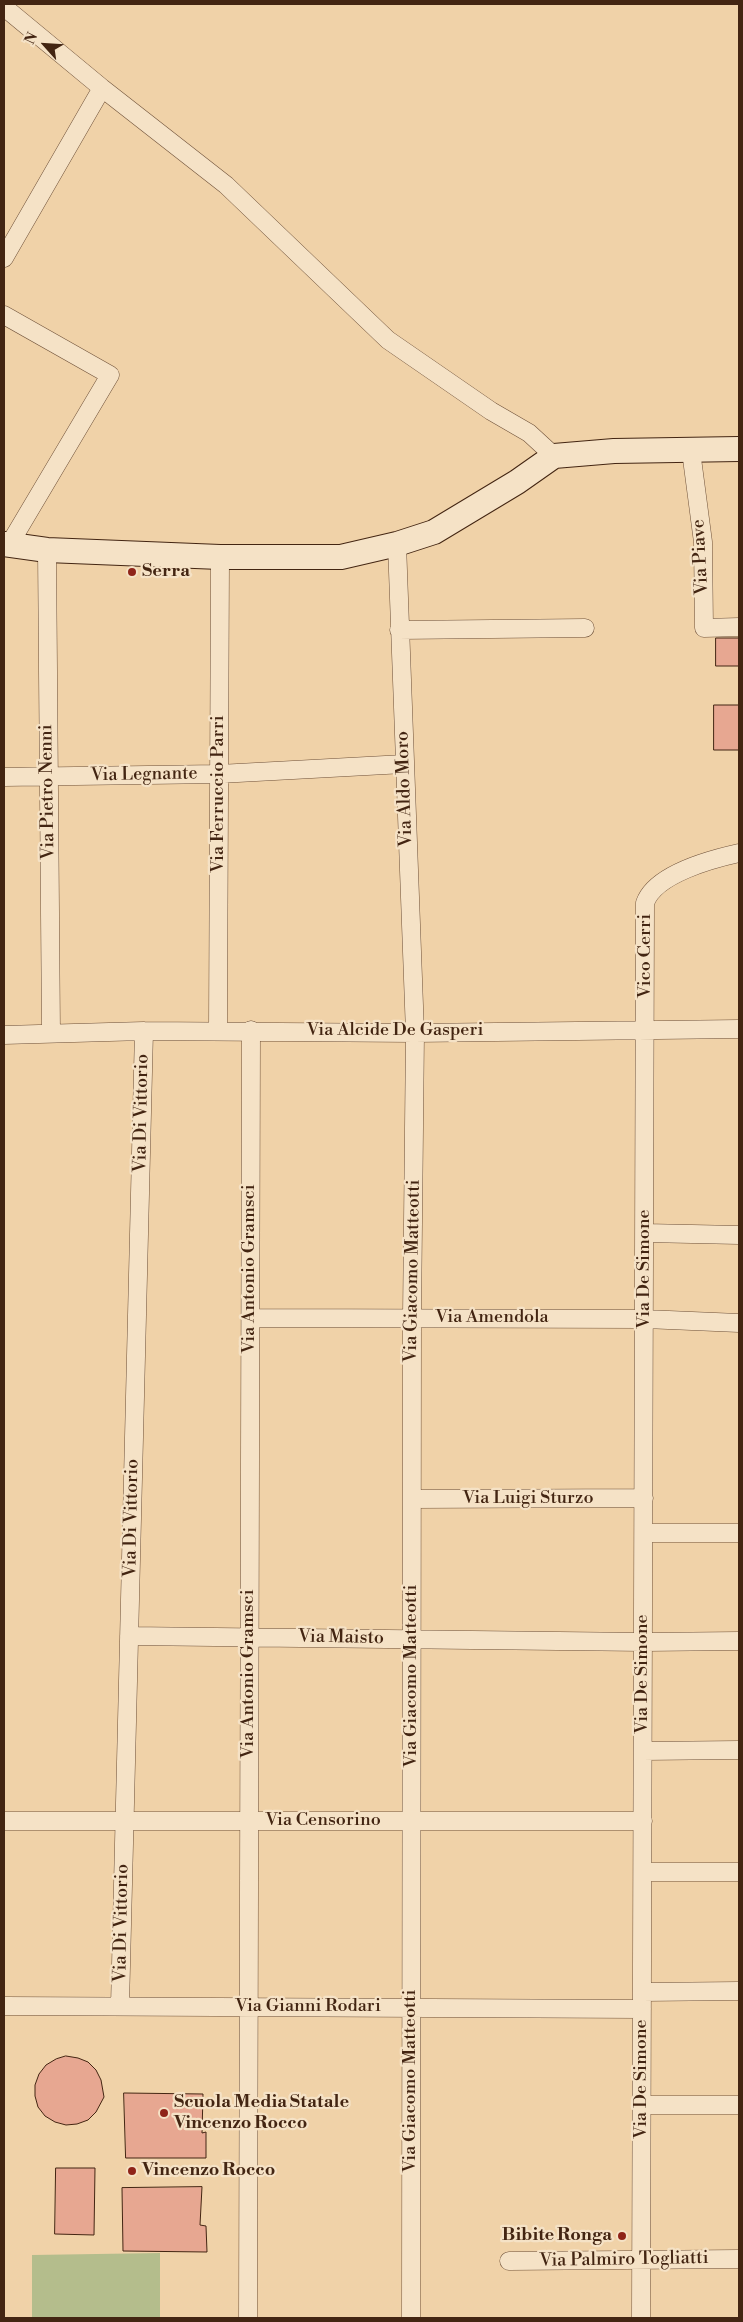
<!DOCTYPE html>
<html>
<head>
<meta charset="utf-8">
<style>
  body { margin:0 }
  #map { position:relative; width:743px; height:2322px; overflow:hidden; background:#f0d2a8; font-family:"Libre Bodoni",serif }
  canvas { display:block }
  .frame { position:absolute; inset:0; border:5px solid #432512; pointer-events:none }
  .north { position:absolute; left:20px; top:20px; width:50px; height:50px; -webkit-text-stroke:4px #f5e2c6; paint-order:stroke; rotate:296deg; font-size:14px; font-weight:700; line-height:20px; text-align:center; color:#432512 }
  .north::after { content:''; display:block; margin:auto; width:18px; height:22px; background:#432512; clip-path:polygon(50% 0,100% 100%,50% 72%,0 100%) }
</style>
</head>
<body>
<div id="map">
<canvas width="743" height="2322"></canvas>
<div class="frame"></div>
<div class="north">N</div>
</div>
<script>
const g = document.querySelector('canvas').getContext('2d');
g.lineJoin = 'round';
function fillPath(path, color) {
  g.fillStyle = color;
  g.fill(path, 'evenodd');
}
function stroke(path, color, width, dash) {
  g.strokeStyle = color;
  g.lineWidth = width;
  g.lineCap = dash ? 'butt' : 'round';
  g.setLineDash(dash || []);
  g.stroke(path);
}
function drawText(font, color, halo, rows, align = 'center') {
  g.font = font + ' "Libre Bodoni",serif';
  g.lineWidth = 4.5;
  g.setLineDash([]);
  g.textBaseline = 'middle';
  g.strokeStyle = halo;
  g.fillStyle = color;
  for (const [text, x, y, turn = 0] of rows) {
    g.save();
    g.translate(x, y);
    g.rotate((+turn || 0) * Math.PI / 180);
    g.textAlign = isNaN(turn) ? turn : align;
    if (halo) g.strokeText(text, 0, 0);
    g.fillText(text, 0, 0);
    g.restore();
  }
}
fillPath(new Path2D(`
  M160,2253V2318H32V2255Z`), '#b4bd8c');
const building = new Path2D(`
  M716,638H739V666H716Z
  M714,705H739V750H714Z
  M66,2056L78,2058L88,2062L96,2070L101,2080L104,2097L96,2112L88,2120L77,2124L66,2125L55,2122L45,2116L38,2107L35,2096V2085L39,2074L46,2065L56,2059Z
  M124,2093L203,2094L202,2133L206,2132V2158H126Z
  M56,2168H95L94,2235L55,2234Z
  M202,2187L200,2225L206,2226L207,2252L123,2251L122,2188Z`);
fillPath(building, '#e7a791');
stroke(building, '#432512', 1);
const street = new Path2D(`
  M4,7L102,88L226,185L388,340L491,411L529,433L554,456
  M4,258L102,88
  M4,315L110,375L9,545
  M691,451L703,542L704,628L739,627
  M397,544L415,1033L412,1317L411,2318
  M47,550L51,1033
  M399,630L585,628
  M4,777L219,774L404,764
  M218,1031L220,557
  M4,1035L144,1031L415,1033L739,1029
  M645,1233L739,1235
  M250,1318L645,1319L739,1323
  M412,1499L644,1498
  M644,1533H739
  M129,1636L644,1642L739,1641
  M643,1751L739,1750
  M4,1821H643
  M643,1872H739
  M642,1992L739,1991
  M4,2006L642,2009
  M120,2006L144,1031
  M642,2105H739
  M509,2261L739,2259
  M248,2318L251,1030
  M641,2318L645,903C655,874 712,859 739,853`);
const secondary = new Path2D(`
  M4,544L47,550L220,557H341L397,544L434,532L517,482L554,456L614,451L739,449`);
stroke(street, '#6e5038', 19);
stroke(secondary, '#432512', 26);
stroke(street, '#f5e2c6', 18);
stroke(secondary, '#f5e2c6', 24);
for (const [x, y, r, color] of [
  [132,572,5,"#8f2418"],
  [164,2113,5,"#8f2418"],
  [132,2171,5,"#8f2418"],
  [622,2236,5,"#8f2418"]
]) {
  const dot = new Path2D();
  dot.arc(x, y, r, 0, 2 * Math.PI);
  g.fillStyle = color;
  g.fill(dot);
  stroke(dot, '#f5e2c6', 2);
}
drawText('18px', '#432512', '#f5e2c6', [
  ["Via Piave",701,557,-93],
  ["Via Legnante",144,775,-1],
  ["Via Aldo Moro",405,789,-92],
  ["Via Pietro Nenni",48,792,-91],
  ["Via Ferruccio Parri",219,794,-90],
  ["Vico Cerri",646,956,-90],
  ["Via Alcide De Gasperi",395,1031],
  ["Via Di Vittorio",142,1113,-89],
  ["Via Antonio Gramsci",250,1269,-90],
  ["Via De Simone",645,1269,-90],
  ["Via Giacomo Matteotti",413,1271,-89],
  ["Via Amendola",492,1318],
  ["Via Luigi Sturzo",528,1499],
  ["Via Di Vittorio",132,1518,-89],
  ["Via Maisto",341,1638,1],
  ["Via Antonio Gramsci",249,1674,-90],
  ["Via De Simone",643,1674,-90],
  ["Via Giacomo Matteotti",412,1676,-90],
  ["Via Censorino",323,1821],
  ["Via Di Vittorio",122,1923,-89],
  ["Via Gianni Rodari",308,2007],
  ["Via De Simone",642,2079,-90],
  ["Via Giacomo Matteotti",411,2081,-90],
  ["Via Palmiro Togliatti",624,2260,-1]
]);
drawText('bold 18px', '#432512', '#f5e2c6', [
  ["Serra",142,572],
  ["Scuola Media Statale",174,2103],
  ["Vincenzo Rocco",174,2124],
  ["Vincenzo Rocco",142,2171],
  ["Bibite Ronga",612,2236,"right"]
], 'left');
</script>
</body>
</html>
